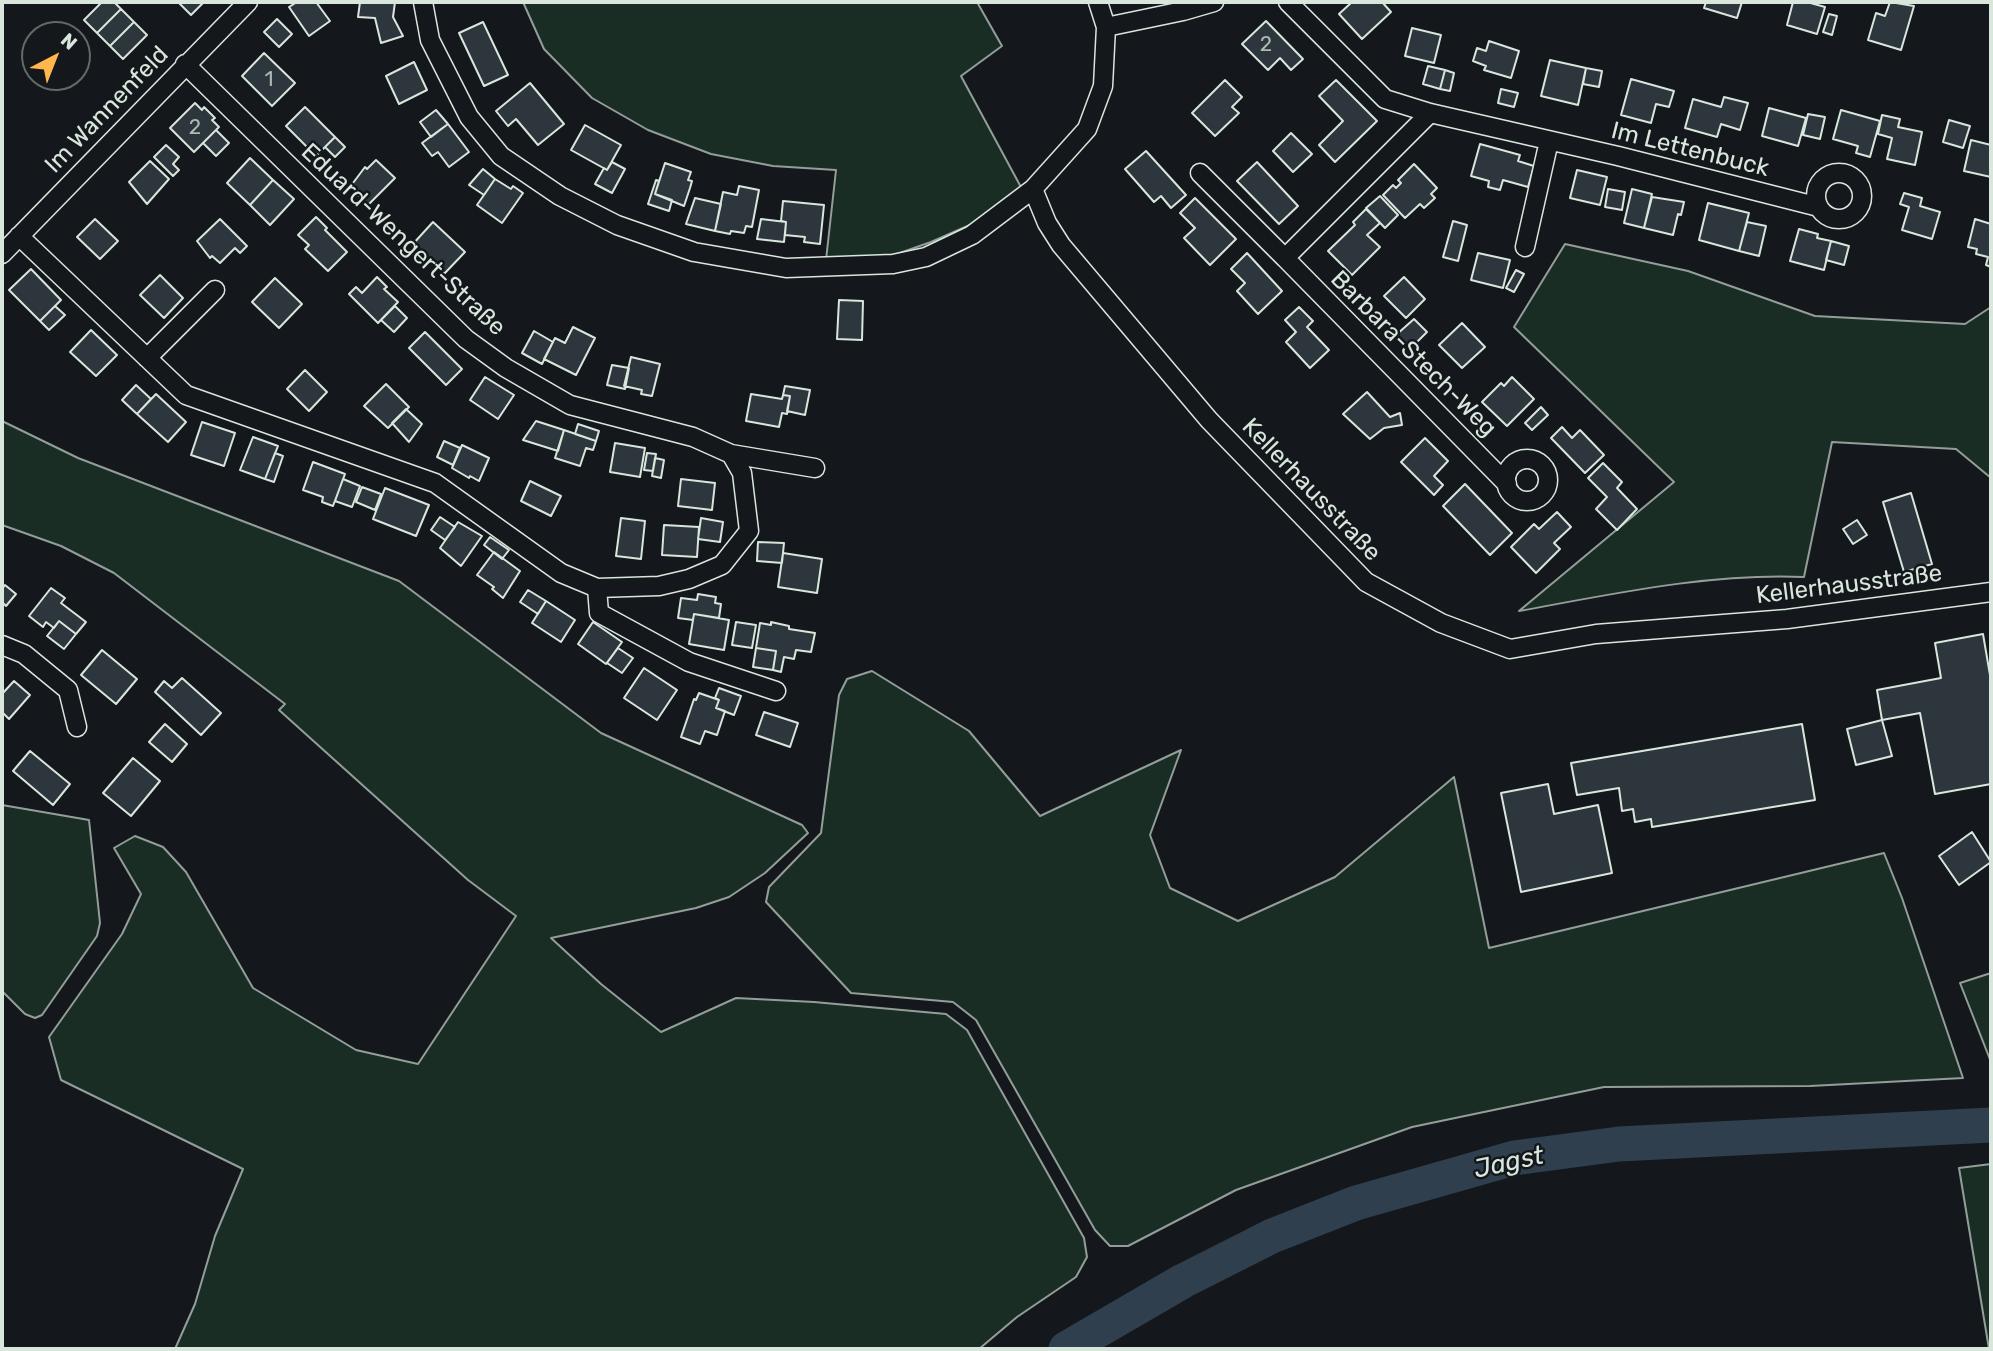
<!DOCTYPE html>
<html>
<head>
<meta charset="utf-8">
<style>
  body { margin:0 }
  #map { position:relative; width:1993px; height:1351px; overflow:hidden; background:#14181c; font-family:Rubik,sans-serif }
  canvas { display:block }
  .frame { position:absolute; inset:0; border:4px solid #d8e6dc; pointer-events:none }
  .north { position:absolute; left:21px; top:21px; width:70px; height:70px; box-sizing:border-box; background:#14181c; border:2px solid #626a69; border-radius:50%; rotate:42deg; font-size:19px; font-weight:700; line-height:28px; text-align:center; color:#d8e6dc }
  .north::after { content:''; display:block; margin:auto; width:24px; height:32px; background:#ffb74d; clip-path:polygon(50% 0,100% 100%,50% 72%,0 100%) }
</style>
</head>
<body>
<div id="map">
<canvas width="1993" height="1351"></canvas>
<div class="frame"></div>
<div class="north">N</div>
</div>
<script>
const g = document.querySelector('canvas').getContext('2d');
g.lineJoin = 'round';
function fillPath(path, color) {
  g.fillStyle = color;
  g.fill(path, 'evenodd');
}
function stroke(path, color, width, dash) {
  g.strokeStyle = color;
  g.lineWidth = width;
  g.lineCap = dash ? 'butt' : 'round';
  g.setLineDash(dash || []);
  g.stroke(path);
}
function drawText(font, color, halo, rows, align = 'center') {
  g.font = font + ' Rubik,sans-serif';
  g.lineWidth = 5;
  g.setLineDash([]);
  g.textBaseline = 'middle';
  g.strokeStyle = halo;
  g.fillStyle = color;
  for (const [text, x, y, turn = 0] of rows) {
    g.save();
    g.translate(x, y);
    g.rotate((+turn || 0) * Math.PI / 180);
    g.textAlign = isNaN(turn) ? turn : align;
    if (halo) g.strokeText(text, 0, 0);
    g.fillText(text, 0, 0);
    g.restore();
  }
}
const green = new Path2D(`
  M523,2H977L1002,46L961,76L1022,189L972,224L931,242L894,255L826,260L836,170L773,166L711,154L648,130L592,98L544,49Z
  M1565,244L1688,271L1815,316L1965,324L1991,307V478L1956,449L1832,442L1804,577C1709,573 1613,594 1519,611L1674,482L1514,327Z
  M2,421L78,458L399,581L601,733L802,825L808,833L765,873L729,897L696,908L551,938L601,984L661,1032L736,998L814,1002L946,1014L967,1030L1084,1238L1087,1257L1076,1277L1017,1317L979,1349H175L195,1304L215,1236L243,1169L61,1080L49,1037L122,934L141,894L114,848L135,836L163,847L186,872L253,988L356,1050L418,1064L516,916L468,880L279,710L285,704L114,573L61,546L2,525Z
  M872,671L969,731L1040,816L1181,750L1150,835L1170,888L1238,921L1335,877L1454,777L1489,948L1884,853L1902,898L1963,1078L1810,1086L1604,1087L1412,1127L1236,1190L1128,1246H1110L1095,1230L976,1020L953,1002L851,993L766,902L769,887L821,833L839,695L847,679Z
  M2,805L89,820L100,923L97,936L42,1015L35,1018L25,1014L2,991Z
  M1991,973V1062L1960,983Z
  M1991,1164V1349H1989L1959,1168Z`);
fillPath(green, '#1a2d24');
stroke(green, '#939e99', 2);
stroke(new Path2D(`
  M1066,1349L1183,1281L1272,1236L1356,1203L1514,1158L1619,1144L1991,1125`), '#2f3f4d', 35);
const building = new Path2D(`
  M102,2H114L121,9L97,33L84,20Z
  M178,2H204L191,15Z
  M297,2H316L330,21L309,36L289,7Z
  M360,2H395L393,17L403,36L381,43L375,18L358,17Z
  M1352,2H1382L1391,12L1362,39L1339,14Z
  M1706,2H1742L1737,18L1704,8Z
  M1793,2H1807L1825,7L1817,34L1787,25Z
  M1890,2L1914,6L1901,50L1868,40L1876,13L1885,16Z
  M121,9L134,22L110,46L97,33Z
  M1829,14L1837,16L1832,35L1823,32Z
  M277,19L292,34L279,47L264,32Z
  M1266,21L1303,59L1291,70L1280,58L1268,70L1242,44Z
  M134,22L147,35L123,59L110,46Z
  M483,22L508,75L484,86L459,33Z
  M1412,28L1441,35L1434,63L1405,56Z
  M1489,41L1519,51L1511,78L1484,70L1486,66L1473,61L1477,48L1486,51Z
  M264,53L295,83L272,106L242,76Z
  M1550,60L1586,68L1578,105L1541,96Z
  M414,62L427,90L399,104L386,76Z
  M1428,66L1445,70L1440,89L1423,84Z
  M1586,68L1602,71L1599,87L1583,84Z
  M1445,70L1454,73L1450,91L1440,89Z
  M1631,79L1674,91L1669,107L1656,104L1651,123L1621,115Z
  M1225,80L1242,97L1232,107L1239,113L1215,136L1192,113Z
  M1336,80L1377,121L1335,162L1319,145L1343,121L1319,96Z
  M530,83L564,124L538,145L516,119L508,126L496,111Z
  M1501,89L1518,93L1514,107L1498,103Z
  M1724,97L1748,103L1740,130L1721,124L1717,137L1685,128L1693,99L1721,107Z
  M195,103L202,110L204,107L215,118L212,120L219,127L194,152L170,128Z
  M305,107L335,137L316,156L286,126Z
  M1769,108L1806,118L1798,146L1762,136Z
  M436,110L448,124L431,137L420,122Z
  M1841,110L1880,121L1870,157L1856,153L1858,146L1833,139Z
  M1808,114L1825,117L1820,139L1803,135Z
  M1882,115L1900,119L1898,127L1922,132L1915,165L1887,159L1892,138L1878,134Z
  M1949,120L1970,126L1963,148L1943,142Z
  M448,124L469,152L449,167L438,152L432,156L422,143Z
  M585,125L621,145L607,170L571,150Z
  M216,130L229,143L216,156L203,143Z
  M1291,133L1312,154L1293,172L1273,151Z
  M335,137L345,147L335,157L325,147Z
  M1971,140L1991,145V177L1964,171Z
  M1480,144L1520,155L1518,161L1534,166L1528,187L1503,180L1500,190L1488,187L1489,181L1471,176Z
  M166,145L179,157L173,164L179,170L173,176L154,157Z
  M1146,151L1186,195L1171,208L1161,196L1154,202L1125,169Z
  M250,158L273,180L250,205L227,183Z
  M376,160L395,178L368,205L350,187L365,167L367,169Z
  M150,161L169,179L147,204L129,182Z
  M612,162L625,169L612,193L595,184L604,168L607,170Z
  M1257,162L1298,206L1279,224L1237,181Z
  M665,163L691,172L688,180L692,181L690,188L684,206L655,194Z
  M1414,164L1437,188L1431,194L1435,198L1424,208L1420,204L1405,218L1383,195L1393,185L1396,188L1401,183L1398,180Z
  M483,169L495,179L484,195L469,185Z
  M1577,170L1607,177L1600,205L1570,198Z
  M495,179L511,189L513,186L523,193L502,223L477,205Z
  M273,180L294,199L270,225L250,205Z
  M656,180L659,181L655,194L672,200L669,211L648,204Z
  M739,186L759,190L752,227L746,226L744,233L731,231L730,234L715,231L723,192L737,195Z
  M1608,189L1625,192L1622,210L1605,207Z
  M1632,189L1652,194L1644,228L1624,223Z
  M1904,193L1922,198L1920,206L1940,212L1932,239L1902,230L1909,207L1900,204Z
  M1380,196L1398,215L1385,228L1366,208Z
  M1652,197L1684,202L1681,215L1678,214L1673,235L1644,228Z
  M695,198L721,204L715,231L686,224Z
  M1195,198L1236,239L1210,265L1184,238L1195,228L1180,213Z
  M783,201L824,205L820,244L804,242L805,237L785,235L786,222L781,221Z
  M1708,203L1749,213L1739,251L1699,240Z
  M1366,209L1380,223L1367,235L1380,247L1352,275L1328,251L1355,225L1353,222Z
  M316,217L327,228L325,230L347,252L328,271L305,249L309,245L298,235Z
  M95,219L118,241L100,259L77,237Z
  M220,219L247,246L240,253L235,248L220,263L212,256L210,258L197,241Z
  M761,219L786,222L784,242L757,239Z
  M1975,219L1991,224V267L1986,265L1988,257L1976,254L1977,249L1968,247Z
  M1453,221L1467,225L1458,261L1443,257Z
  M433,222L465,252L444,274L412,245Z
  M1747,222L1766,226L1759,256L1739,251Z
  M1799,229L1818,234L1817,238L1831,241L1824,270L1790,261Z
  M1831,241L1849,246L1844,265L1826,260Z
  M1247,253L1282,291L1258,314L1237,291L1245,283L1231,269Z
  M1478,253L1510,260L1503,288L1471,280Z
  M31,269L61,300L40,321L9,290Z
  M1516,270L1524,274L1514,292L1506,288Z
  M160,275L183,298L164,318L140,295Z
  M377,277L387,287L384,289L398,302L378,323L349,294L356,287L362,293Z
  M1404,277L1425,299L1406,318L1384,296Z
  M275,278L302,304L279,328L252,302Z
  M839,300L863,301L862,340L837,339Z
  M55,306L65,315L49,330L40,321Z
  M395,306L407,318L394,332L381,320Z
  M1299,307L1313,321L1307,327L1329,350L1310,368L1286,342L1296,332L1285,320Z
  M1414,319L1427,332L1410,349L1396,335Z
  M1462,323L1485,347L1462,368L1439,345Z
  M573,327L595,338L576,375L544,359L555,338L565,343Z
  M91,330L117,355L96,376L70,352Z
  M534,331L553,342L542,364L522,353Z
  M425,332L462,369L446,385L409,348Z
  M631,357L660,364L652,396L641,394L642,390L624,386Z
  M612,365L629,368L625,389L607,385Z
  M305,370L327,392L309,411L287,389Z
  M485,377L514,395L498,419L470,400Z
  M1512,377L1534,399L1507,426L1482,402L1501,383L1504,386Z
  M386,384L409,407L388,428L364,406Z
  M136,385L151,399L137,414L122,400Z
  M785,386L810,390L805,415L787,411L790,396L783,395Z
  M1367,392L1390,417L1400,413L1402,425L1384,428L1370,439L1343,414Z
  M156,394L186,422L168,442L137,414Z
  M751,394L782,399L783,395L790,396L787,414L782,413L779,427L746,421Z
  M1541,407L1548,415L1532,430L1525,423Z
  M406,409L422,424L409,442L392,423Z
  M536,421L564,430L558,451L523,440Z
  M202,422L235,433L224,466L191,455Z
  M578,424L599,431L596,441L575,434Z
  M1562,427L1572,438L1580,430L1604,455L1585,473L1551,438Z
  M564,430L596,441L593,450L586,448L580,466L555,458Z
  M253,437L278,446L265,479L240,470Z
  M1425,438L1448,461L1434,476L1443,485L1434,495L1401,462Z
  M444,441L460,448L453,465L437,457Z
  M615,443L645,448L640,477L610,472Z
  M462,445L489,458L479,481L470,476L469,478L452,468Z
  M275,453L283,456L274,482L265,479Z
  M647,453L656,454L653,471L644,470Z
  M655,458L664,460L661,478L652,476Z
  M313,462L345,474L333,506L322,502L323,497L303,490Z
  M1603,463L1622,482L1617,488L1637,509L1617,530L1596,509L1607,497L1588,478Z
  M343,479L360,486L352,507L335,501Z
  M681,479L715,483L712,510L678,506Z
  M530,481L561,496L551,516L521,501Z
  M1465,484L1512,533L1490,555L1443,506Z
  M362,487L381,494L375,510L356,502Z
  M385,488L429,505L416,536L373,519Z
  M1911,493L1932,564L1904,572L1883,502Z
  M1557,512L1571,527L1554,543L1560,549L1536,573L1511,547L1534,524L1539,529Z
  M440,517L455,527L445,540L431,530Z
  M621,518L645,521L641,559L616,556Z
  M701,518L723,522L720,542L698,539Z
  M1857,520L1867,535L1853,544L1843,529Z
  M458,522L482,536L461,566L440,548Z
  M664,525L699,527L697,557L662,555Z
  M490,537L509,550L502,559L484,545Z
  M758,542L784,543L782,563L757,561Z
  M494,552L520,571L503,598L492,589L494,587L477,575Z
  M783,553L822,559L817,593L778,587Z
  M5,585L16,594L6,606L2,602V589Z
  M51,588L65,598L61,603L86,622L76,634L59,621L54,628L46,622L43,627L29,616Z
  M528,590L546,601L538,614L520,602Z
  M698,594L716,597L715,603L721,604L719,618L694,614L693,620L678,618L681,598L697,600Z
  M546,601L575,620L561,642L532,623Z
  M694,614L729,620L724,650L689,644Z
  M59,621L76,634L64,649L47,636Z
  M593,622L622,642L606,664L578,644Z
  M736,622L756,625L752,648L732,645Z
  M771,622L789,626V629L815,633L811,652L796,650L794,659L784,657L781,672L773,670L776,651L756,648L760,623L771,625Z
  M1983,634L1991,681V784L1935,794L1920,713L1882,720L1877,690L1941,678L1935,643Z
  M618,648L633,658L622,673L607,663Z
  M756,648L776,651L773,670L753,667Z
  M102,650L137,679L116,704L81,675Z
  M644,668L677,690L657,720L624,698Z
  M182,678L221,713L201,735L155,692L164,681L172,688Z
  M14,681L30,695L9,719L2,712V694Z
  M719,688L741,696L734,715L716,708L719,700L715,698Z
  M699,693L719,700L716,708L725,711L717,735L705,731L700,744L681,737L694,699L696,700Z
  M764,712L798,723L790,747L756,735Z
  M1882,720L1892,756L1856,765L1847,729Z
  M165,724L187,744L172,762L149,742Z
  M1802,724L1815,800L1652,827L1651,819L1635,822L1633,809L1622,811L1619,788L1577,795L1571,763Z
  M30,751L70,784L53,805L13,771Z
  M133,758L160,781L131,816L103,793Z
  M1548,784L1554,814L1598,805L1612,873L1521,892L1501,793Z
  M1972,832L1991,862L1959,885L1939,856Z`);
fillPath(building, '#2c363c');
stroke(building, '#d8e6dc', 2);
const minor = new Path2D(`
  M423,2L430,40L469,117L501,156L560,196L617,225L694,252L786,268L893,264L926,257L972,235L1033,189L1087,129L1103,86L1106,27L1098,2
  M1288,2L1385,99L1430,113L1618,156L1819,207
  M1106,27L1183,11L1214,2
  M185,64L466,339L506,368L570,405L693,437L731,454L815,468
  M1430,113L1285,258L1507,484
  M1816 196a23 23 0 1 1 46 0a23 23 0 1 1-46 0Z
  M1200,173L1285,258
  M1033,189L1047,223L1061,245L1209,420L1366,582L1441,623L1510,649L1596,634L1787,619L1991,592
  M19,236L186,395L435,483L561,573L597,588L659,586L689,579L722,565L749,531L742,473L731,454
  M1525,247L1549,141
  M2,254L248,2
  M147,358L215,290
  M1506 480a21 21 0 1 1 42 0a21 21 0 1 1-42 0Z
  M597,588L599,613L689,662L776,691
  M2,645L24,654L68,690L77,727`);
stroke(minor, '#d8e6dc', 21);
stroke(minor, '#14181c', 18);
drawText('21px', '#adbab4', null, [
  ["2",1266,45],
  ["1",269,80],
  ["2",195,128]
]);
drawText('24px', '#d8e6dc', '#14181c', [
  ["Im Wannenfeld",107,110,-46],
  ["Im Lettenbuck",1690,150,14],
  ["Eduard-Wengert-Straße",403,240,43],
  ["Barbara-Stech-Weg",1413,354,45],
  ["Kellerhausstraße",1311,490,46],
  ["Kellerhausstraße",1849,585,-7]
]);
drawText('italic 26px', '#d8e6dc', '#14181c', [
  ["Jagst",1509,1163,-12]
]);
</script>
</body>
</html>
